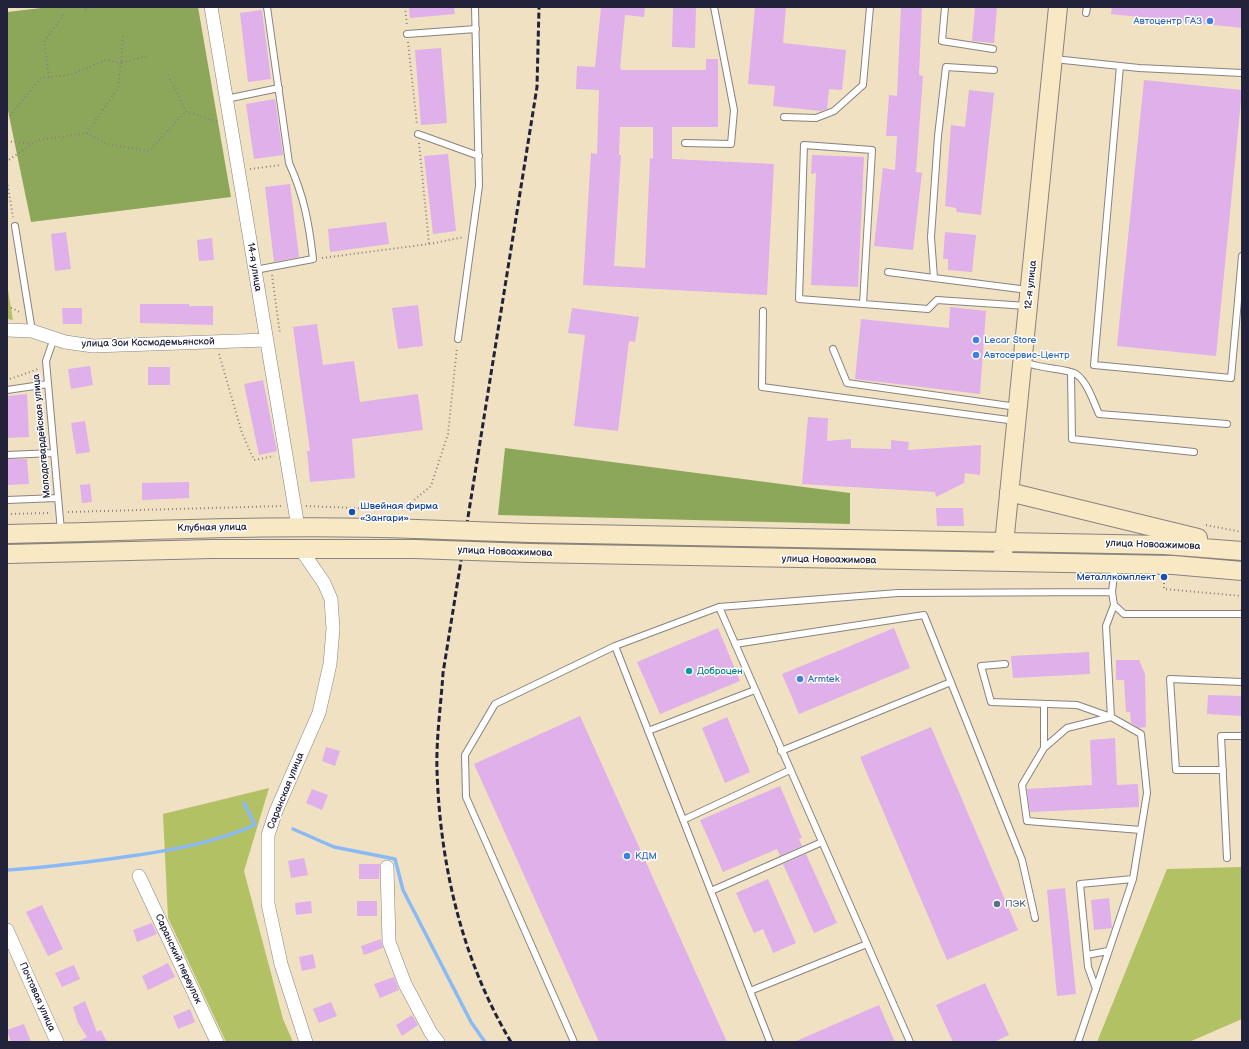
<!DOCTYPE html>
<html>
<head>
<meta charset="utf-8">
<style>
  body { margin:0 }
  #map { position:relative; width:1249px; height:1049px; overflow:hidden; background:#f0e1c3; font-family:"Balsamiq Sans",sans-serif }
  canvas { display:block }
  .frame { position:absolute; inset:0; border:8px solid #22223b; pointer-events:none }
</style>
</head>
<body>
<div id="map">
<canvas width="1249" height="1049"></canvas>
<div class="frame"></div>
</div>
<script>
const g = document.querySelector('canvas').getContext('2d');
g.lineJoin = 'round';
function fillPath(path, color) {
  g.fillStyle = color;
  g.fill(path, 'evenodd');
}
function stroke(path, color, width, dash) {
  g.strokeStyle = color;
  g.lineWidth = width;
  g.lineCap = dash ? 'butt' : 'round';
  g.setLineDash(dash || []);
  g.stroke(path);
}
function drawText(font, color, halo, rows, align = 'center') {
  g.font = font + ' "Balsamiq Sans",sans-serif';
  g.lineWidth = 3;
  g.setLineDash([]);
  g.textBaseline = 'middle';
  g.strokeStyle = halo;
  g.fillStyle = color;
  for (const [text, x, y, turn = 0] of rows) {
    g.save();
    g.translate(x, y);
    g.rotate((+turn || 0) * Math.PI / 180);
    g.textAlign = isNaN(turn) ? turn : align;
    if (halo) g.strokeText(text, 0, 0);
    g.fillText(text, 0, 0);
    g.restore();
  }
}
fillPath(new Path2D(`
  M7,284L13,320L7,319Z
  M269,788L244,871L283,1019L293,1042H226L168,918L163,814Z
  M1242,867V1019L1189,1042H1097L1167,869Z`), '#b2c164');
fillPath(new Path2D(`
  M50,7H198L231,197L31,222L7,106V12Z
  M505,448L850,493V524L498,515Z`), '#8da75a');
stroke(new Path2D(`
  M293,829L334,847L395,859L403,890L471,1022L485,1042
  M7,870C49,867 90,862 131,856C174,850 216,842 255,825L244,803`), '#8abaf6', 3.5);
fillPath(new Path2D(`
  M409,7H454L455,14L410,18Z
  M601,7H645L644,17L625,15L620,68L622,70H706V59H718V127H672V159L774,164L767,295L583,285L591,153L597,154L599,90L576,89L577,66L595,67ZM620,127H653V159L650,158L645,268L614,266L621,155H619Z
  M673,7H696L695,48L672,47Z
  M755,7H786L783,43L846,50L842,90L829,89L827,109L821,111L773,106L775,86L748,84Z
  M901,7H922L919,75L923,76L916,172L922,173L913,250L874,246L883,168L895,170L897,136H886L889,95L897,96Z
  M975,7H997L994,43L972,41Z
  M1112,7H1242V28L1111,14Z
  M262,10L271,79L248,82L240,13Z
  M441,48L447,123L421,125L415,50Z
  M1144,80L1242,90L1216,356L1117,346Z
  M969,90L994,93L981,215L957,212L956,208L945,206L951,125L965,127Z
  M275,99L283,155L254,159L246,104Z
  M448,154L456,231L433,234L424,156Z
  M812,155L864,157L858,287L811,285L816,173L811,174Z
  M290,184L299,257L274,262L265,187Z
  M386,222L389,244L330,252L328,229Z
  M66,232L71,269L55,271L51,234Z
  M945,232L976,235L972,272L948,270V259H943Z
  M212,238L214,260L199,261L197,240Z
  M140,304H189V306H213V325L140,323Z
  M418,305L423,346L398,349L392,308Z
  M950,307L986,311L980,394L855,379L861,319L949,328Z
  M62,308H82V324H63Z
  M572,308L639,317L635,342L629,341L618,431L574,426L585,335L568,333Z
  M317,324L323,365L354,361L360,402L418,394L423,430L352,439L355,478L310,482L307,451H310L293,327Z
  M90,366L93,385L71,389L68,369Z
  M148,367H170V385H148Z
  M263,380L277,451L259,455L244,384Z
  M27,394L29,437L7,438V396Z
  M808,417L828,418L827,441L851,439V448L891,449V440L909,442L908,450L981,445L980,475L965,473L964,483L936,497L935,492L802,484Z
  M85,421L90,452L76,454L71,423Z
  M7,459H27L29,484L7,485Z
  M189,482V498L142,500V483Z
  M90,484L92,502L82,503L80,485Z
  M936,508H963L964,526H937Z
  M718,628L740,681L660,714L637,662Z
  M894,628L910,668L799,714L782,674Z
  M1089,652L1090,674L1013,678L1011,656Z
  M1116,660H1139L1145,674L1146,727L1139,728L1131,723L1130,712H1126L1124,680H1116Z
  M1208,695L1242,696V716L1207,714Z
  M580,716L727,1042H599L474,764Z
  M727,717L750,772L725,783L702,728Z
  M931,727L1018,930L947,960L860,757Z
  M1115,738L1117,785L1138,784L1139,807L1030,812L1027,789L1092,785L1090,740Z
  M326,747L340,751L335,766L322,761Z
  M780,786L802,838L799,839L802,846L780,856L777,849L723,872L700,820Z
  M312,789L328,795L322,810L306,803Z
  M806,854L837,923L814,933L783,864Z
  M304,858L308,875L291,878L288,861Z
  M359,864H380L379,879H359Z
  M768,879L796,943L773,953L763,929L754,933L736,893Z
  M1065,888L1076,994L1057,996L1047,890Z
  M1109,898L1112,928L1094,930L1091,900Z
  M311,901L312,913L296,915L295,903Z
  M357,901H377V916H357Z
  M42,905L63,949L48,956L26,912Z
  M152,923L157,934L137,942L133,930Z
  M381,939L383,948L364,955L361,946Z
  M313,954L316,968L302,971L299,957Z
  M168,963L175,977L148,990L142,976Z
  M74,965L80,979L62,987L55,973Z
  M394,977L399,990L380,998L374,984Z
  M985,983L1009,1035L994,1042H953L936,1005Z
  M85,1001L97,1032L101,1030L107,1042H77L87,1037L78,1023L73,1007Z
  M331,1002L337,1016L319,1023L313,1009Z
  M879,1005L895,1042H794Z
  M190,1009L195,1022L178,1029L173,1016Z
  M412,1015L418,1025L402,1036L396,1025Z
  M24,1024L31,1042H11L7,1030Z`), '#dfb0ea');
const service = new Path2D(`
  M945,7L942,41L993,49
  M1086,13L1087,7
  M407,34L476,29
  M1054,59L1139,68L1242,73
  M1120,66L1094,365L1231,378L1242,256
  M994,70L946,67L938,136L931,237L934,278L1028,290
  M226,99L279,88
  M784,117L816,118L834,111L863,85L870,7
  M418,134L479,156
  M685,143L731,144L734,110L714,7
  M15,226L32,331
  M255,270L313,259C309,223 304,196 289,163L267,7
  M888,272L934,278
  M863,304L872,150L804,145L799,299L928,309L937,300L1027,306
  M763,311L762,387L1016,421
  M54,338L46,361L61,531
  M458,339L479,186L475,7
  M833,349L847,383L1017,407
  M1025,362C1039,369 1065,368 1076,374C1087,381 1094,403 1099,414L1227,424
  M1071,373L1072,439L1194,452
  M7,390L48,384
  M7,455L54,453
  M7,500L57,498
  M1112,592L1114,605L1124,614H1242
  M719,607L910,1042
  M735,644L924,615L1022,860L1035,918
  M615,646L770,1042
  M1005,664L981,666L991,702L1077,705L1111,717
  M1044,704V748
  M1111,717L1067,728L1044,748L1022,785L1027,821L1141,830
  M648,731L755,690
  M781,751L951,682
  M1223,770H1176L1170,679L1242,682
  M683,820L790,770
  M1227,858L1221,736H1242
  M711,891L822,842
  M1087,955L1108,951
  M1096,989L1088,967L1080,884L1133,879
  M750,991L867,944
  M574,1042L466,797L465,755L495,704L615,646L719,607L898,593L1112,592L1115,566
  M1078,1042L1133,879L1147,793L1141,734L1111,717L1106,626L1114,605`);
const minor = new Path2D(`
  M211,7L298,527
  M7,330L32,331L65,342L93,346L267,340
  M300,548L324,583L331,599L333,629L330,664L319,713L276,811L268,835V904L281,964L306,1042
  M387,867L389,942L405,984L431,1033L438,1042
  M139,876L217,1042
  M7,930L57,1042`);
const secondary = new Path2D(`
  M1009,492L1198,538
  M530,533L1164,545L1242,551
  M7,534C144,531 280,524 416,529
  M529,553L1173,565L1242,571
  M7,554L212,549H415
  M1003,554L1058,7`);
stroke(service, '#89827f', 8);
stroke(minor, '#89827f', 14);
stroke(secondary, '#89827f', 20);
stroke(new Path2D(`
  M405,7L407,26
  M85,9L91,7
  M123,36L121,63L147,56
  M408,42L417,125
  M168,75L186,111L218,122
  M49,77L44,42L65,12
  M7,119L41,78L70,75L106,60L121,63L118,88L87,133L38,140L7,161
  M87,133L107,144L149,151L186,111
  M7,141L31,144
  M419,143L429,244
  M250,169L280,165
  M7,181L13,217
  M322,258L429,244L464,237
  M272,275L280,334
  M7,308H12L21,313
  M219,354L242,433L254,460L274,456
  M10,379L38,369
  M306,506L402,510L431,486L448,434L457,347
  M68,512L282,506
  M7,514L50,513
  M1206,525L1242,532
  M1164,579V589L1242,596`), '#89827f', 2, [1, 3]);
stroke(service, '#fff', 6);
stroke(minor, '#fff', 13);
stroke(secondary, '#f8e8c3', 18);
stroke(new Path2D(`
  M511,1042C462,960 440,865 437,770C436,738 441,705 443,673L537,87L539,7`), '#22223b', 3, [6, 3]);
const secondaryBridge = new Path2D(`
  M416,529L530,533
  M415,549L529,553`);
stroke(secondaryBridge, '#89827f', 20, []);
stroke(secondaryBridge, '#f8e8c3', 18);
for (const [x, y, r, color] of [
  [1210,21,4,"#3f7fe0"],
  [976,340,4,"#3f7fe0"],
  [976,355,4,"#3f7fe0"],
  [352,512,4,"#1a4fb4"],
  [1164,577,4,"#1a4fb4"],
  [689,671,4,"#0f9aa8"],
  [800,679,4,"#3f7fe0"],
  [627,856,4,"#3f7fe0"],
  [997,904,4,"#5c6f8a"]
]) {
  const dot = new Path2D();
  dot.arc(x, y, r, 0, 2 * Math.PI);
  g.fillStyle = color;
  g.fill(dot);
  stroke(dot, '#fff', 1.5);
}
drawText('10px', '#366cbe', '#fff', [
  ["Автоцентр ГАЗ",1202,21,"right"],
  ["Lecar Store",984,340],
  ["Автосервис-Центр",984,355],
  ["Armtek",808,679],
  ["КДМ",635,856]
], 'left');
drawText('10px', '#22223b', '#fff', [
  ["14-я улица",254,267,81],
  ["12-я улица",1031,285,-84],
  ["улица Зои Космодемьянской",148,343,-1],
  ["Молодогвардейская улица",42,436,-95],
  ["Клубная улица",212,528,-1],
  ["улица Новоажимова",1153,545,2],
  ["улица Новоажимова",505,552,2],
  ["улица Новоажимова",829,560,1],
  ["Саранская улица",286,791,-68],
  ["Саранский переулок",178,959,65],
  ["Почтовая улица",37,997,66]
]);
drawText('10px', '#164399', '#fff', [
  ["Швейная фирма",360,506],
  ["«Зангари»",360,518],
  ["Металлкомплект",1156,577,"right"]
], 'left');
drawText('10px', '#0d838f', '#fff', [
  ["Доброцен",697,671]
], 'left');
drawText('10px', '#4e5e75', '#fff', [
  ["ПЭК",1005,904]
], 'left');
</script>
</body>
</html>
